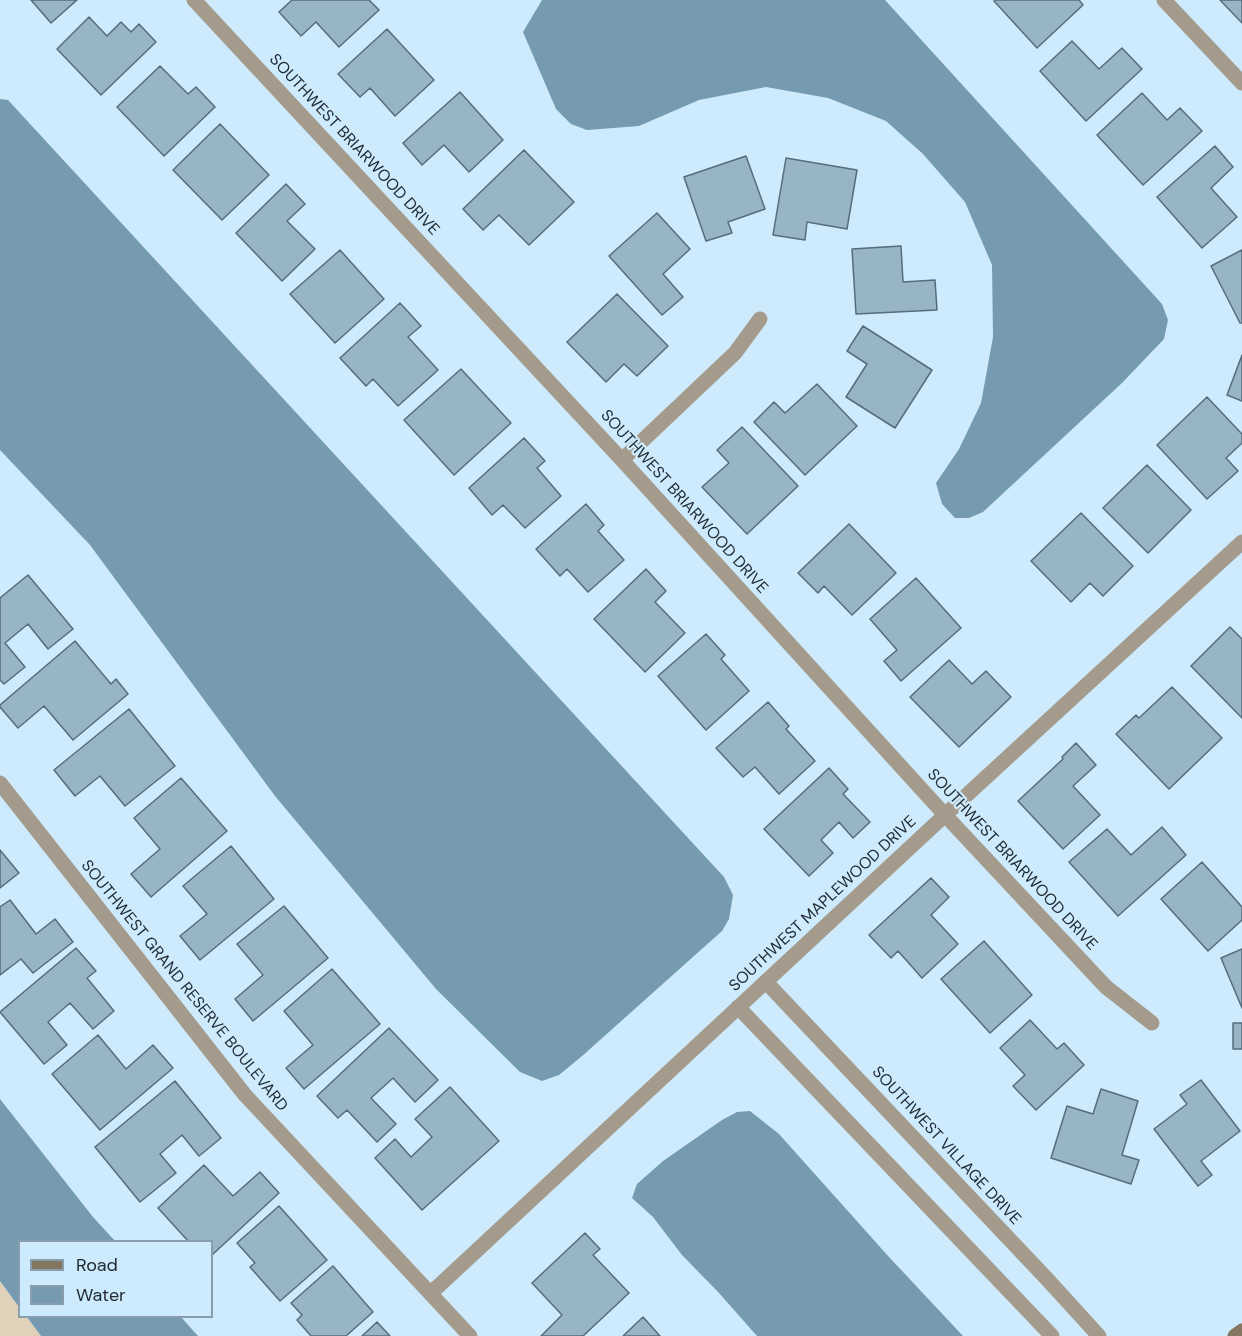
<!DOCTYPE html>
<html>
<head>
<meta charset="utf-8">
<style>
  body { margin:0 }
  #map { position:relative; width:1242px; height:1336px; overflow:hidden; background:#cdebfd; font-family:"DM Sans",sans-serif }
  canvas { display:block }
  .legend { position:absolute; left:18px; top:1240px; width:195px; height:78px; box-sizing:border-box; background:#cdebfd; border:2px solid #889eac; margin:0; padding:8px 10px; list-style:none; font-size:18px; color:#202b32 }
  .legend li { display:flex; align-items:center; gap:12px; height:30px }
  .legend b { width:30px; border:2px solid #889eac }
</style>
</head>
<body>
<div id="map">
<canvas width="1242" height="1336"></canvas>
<ul class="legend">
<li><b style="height:8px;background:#847762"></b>Road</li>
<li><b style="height:16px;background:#769bb0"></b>Water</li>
</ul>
</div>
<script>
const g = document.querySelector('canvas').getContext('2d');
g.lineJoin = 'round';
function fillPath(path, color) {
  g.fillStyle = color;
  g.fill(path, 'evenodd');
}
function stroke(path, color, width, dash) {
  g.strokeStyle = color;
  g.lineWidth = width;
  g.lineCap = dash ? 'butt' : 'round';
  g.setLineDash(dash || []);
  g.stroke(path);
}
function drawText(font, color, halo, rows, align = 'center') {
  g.font = font + ' "DM Sans",sans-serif';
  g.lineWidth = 4.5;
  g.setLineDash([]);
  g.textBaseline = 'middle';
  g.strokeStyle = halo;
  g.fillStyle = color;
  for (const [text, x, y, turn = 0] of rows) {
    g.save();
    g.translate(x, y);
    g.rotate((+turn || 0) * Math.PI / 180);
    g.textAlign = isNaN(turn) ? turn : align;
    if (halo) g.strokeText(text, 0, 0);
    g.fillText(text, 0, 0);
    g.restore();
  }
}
fillPath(new Path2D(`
  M0,1281L19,1307L20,1316L27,1317L41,1336H0Z`), '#e0d1bb');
fillPath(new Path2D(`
  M542,0H885L1162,304L1168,320L1164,339L1122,383L983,512L969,518H955L942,504L936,483L959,449L981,403L993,337L992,265L965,202L923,154L886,121L828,98L766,87L699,100L639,126L587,130L571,124L556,109L523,32Z
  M0,99L8,100L724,877L733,895L729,919L722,931L581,1057L559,1075L542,1081L520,1072L436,989L275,796L90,545L0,450Z
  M0,1099L93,1217L115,1241L20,1242L19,1307L0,1281Z
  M750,1111L779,1134L889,1257L963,1336H757L719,1293L682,1255L653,1217L632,1198L637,1184L663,1161L722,1120L737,1112Z
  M27,1317H181L198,1336H41Z`), '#769bb0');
const building = new Path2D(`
  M31,0H77L51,23Z
  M292,0H369L379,10L339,47L316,22L301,36L279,12Z
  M995,0H1079L1083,5L1037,48L994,1Z
  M1220,0H1242V23Z
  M89,17L107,36L121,22L131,32L139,24L156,42L101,95L57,49Z
  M387,29L434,80L395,116L370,88L360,97L338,74Z
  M1072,41L1099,69L1122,48L1142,69L1086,121L1040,71Z
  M160,66L188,94L196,87L215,107L164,156L117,107Z
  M460,92L503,140L469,172L444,145L422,165L403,143Z
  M1142,93L1167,120L1180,108L1202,131L1143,185L1097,135Z
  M220,124L269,175L222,220L173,170Z
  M1215,146L1233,167L1211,188L1237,217L1202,248L1157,197Z
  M524,150L574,202L529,245L499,215L483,230L463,209Z
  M746,156L765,209L728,222L732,233L706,241L684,177Z
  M786,158L857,170L847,229L807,222L805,240L773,235Z
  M286,184L305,204L287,221L315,249L282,281L236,233Z
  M657,213L690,249L663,274L683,297L662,315L609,256Z
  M901,246L903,282L935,280L937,310L856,314L852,249Z
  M340,250L384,299L335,343L290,294Z
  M1242,250V323H1240L1211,266Z
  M617,294L668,346L637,376L624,364L606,382L567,342Z
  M400,303L421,326L408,337L438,370L398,406L373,379L366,386L340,358Z
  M863,326L932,370L895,428L846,397L867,364L847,351Z
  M1242,355V401L1227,395Z
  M461,369L511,423L454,475L404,420Z
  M817,384L857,426L805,475L754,422L774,402L785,413Z
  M1207,397L1242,434V443L1226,458L1238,471L1207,499L1157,445Z
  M742,427L798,486L747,534L702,487L729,463L717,450Z
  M524,438L545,461L537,468L561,496L525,528L503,505L492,515L469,488Z
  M1147,465L1191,510L1148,553L1103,508Z
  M586,504L604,525L598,531L624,560L588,592L567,569L560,576L536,549Z
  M1081,513L1133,566L1103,596L1090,583L1071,602L1031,561Z
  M849,524L896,573L852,615L824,586L818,593L798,573Z
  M646,569L666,591L655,602L685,633L645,672L594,619Z
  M28,575L73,629L48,649L28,624L5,643L25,667L4,684L0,680V598Z
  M916,578L961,628L901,681L884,661L897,650L870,619Z
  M1230,627L1242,639V718L1191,666Z
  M706,634L725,655L721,659L749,691L706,730L658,676Z
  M75,641L111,684L116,679L128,694L73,740L44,706L18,728L0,707V705Z
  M949,660L972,684L986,671L1011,697L959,747L910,697Z
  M1172,687L1222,738L1169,789L1116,734L1136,715L1139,718Z
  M768,702L789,726L786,729L815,761L779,794L755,767L743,777L716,748Z
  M129,709L175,766L125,806L100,776L75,796L54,770Z
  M1076,743L1096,765L1073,786L1100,815L1063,849L1018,801L1063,759L1062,757Z
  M829,768L848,789L843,794L870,822L853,838L839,822L821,840L833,853L809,876L764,829Z
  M181,778L227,831L151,897L131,874L160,849L134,818Z
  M1162,827L1186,855L1118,916L1069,862L1107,829L1131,855Z
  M231,846L274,899L200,960L180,936L207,914L183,886Z
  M0,850L19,873L0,888Z
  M1202,862L1242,907V920L1208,951L1161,899Z
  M931,878L949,897L931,915L958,944L922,978L898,951L891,958L869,935Z
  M10,900L36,934L55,919L73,942L33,973L21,959L0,975V907Z
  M284,906L328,958L253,1021L235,999L263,975L237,944Z
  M984,941L1032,995L990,1033L941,979Z
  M76,948L96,971L87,978L114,1011L93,1029L70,1003L48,1022L67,1045L44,1064L0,1012Z
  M1242,949V1008L1221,958Z
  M332,969L380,1024L304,1089L286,1068L313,1045L284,1011Z
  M1030,1020L1057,1049L1064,1043L1084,1065L1036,1110L1013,1086L1025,1075L1000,1048Z
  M1233,1023H1242V1049H1233Z
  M389,1028L438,1080L415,1102L393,1078L371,1098L396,1124L377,1142L347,1110L338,1118L317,1096Z
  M98,1035L126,1069L153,1045L173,1068L100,1130L52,1074Z
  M1201,1080L1240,1131L1201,1161L1212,1175L1198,1186L1154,1129L1187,1104L1180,1095Z
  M175,1081L221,1138L199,1156L182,1135L160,1154L176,1173L140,1202L95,1147Z
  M450,1087L499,1141L422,1210L375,1158L395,1139L411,1157L432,1137L415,1119Z
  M1101,1089L1138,1101L1122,1155L1139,1160L1131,1184L1051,1158L1067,1106L1093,1114Z
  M204,1165L233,1196L260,1172L279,1193L212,1255V1242H189L158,1208Z
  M279,1206L327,1260L280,1301L250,1267L255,1263L237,1243Z
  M585,1233L600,1249L593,1255L629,1293L583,1336H541L562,1315L532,1283Z
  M333,1266L373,1312L346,1336H311L297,1320L302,1315L291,1303Z
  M643,1317L660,1336H623Z
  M377,1322L390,1336H362Z`);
fillPath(building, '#98b5c6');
stroke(building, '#536e7d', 1.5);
stroke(new Path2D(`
  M194,0L622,460L945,815L1106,987L1152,1023
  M1164,0L1242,83
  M622,460L735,353L760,319
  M0,783L245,1095L470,1336
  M766,982L1047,1279L1099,1336
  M738,1007L1052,1336
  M431,1293L945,815L1242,542`), '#a49b8d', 15);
stroke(new Path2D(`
  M1235,1336L1242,1331`), '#847762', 15);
drawText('16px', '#202b32', '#cdebfd', [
  ["SOUTHWEST BRIARWOOD DRIVE",354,145,47],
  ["SOUTHWEST BRIARWOOD DRIVE",684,502,48],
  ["SOUTHWEST BRIARWOOD DRIVE",1012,860,47],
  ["SOUTHWEST MAPLEWOOD DRIVE",823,904,-43],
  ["SOUTHWEST GRAND RESERVE BOULEVARD",184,986,51],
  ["SOUTHWEST VILLAGE DRIVE",946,1146,47]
]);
</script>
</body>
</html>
